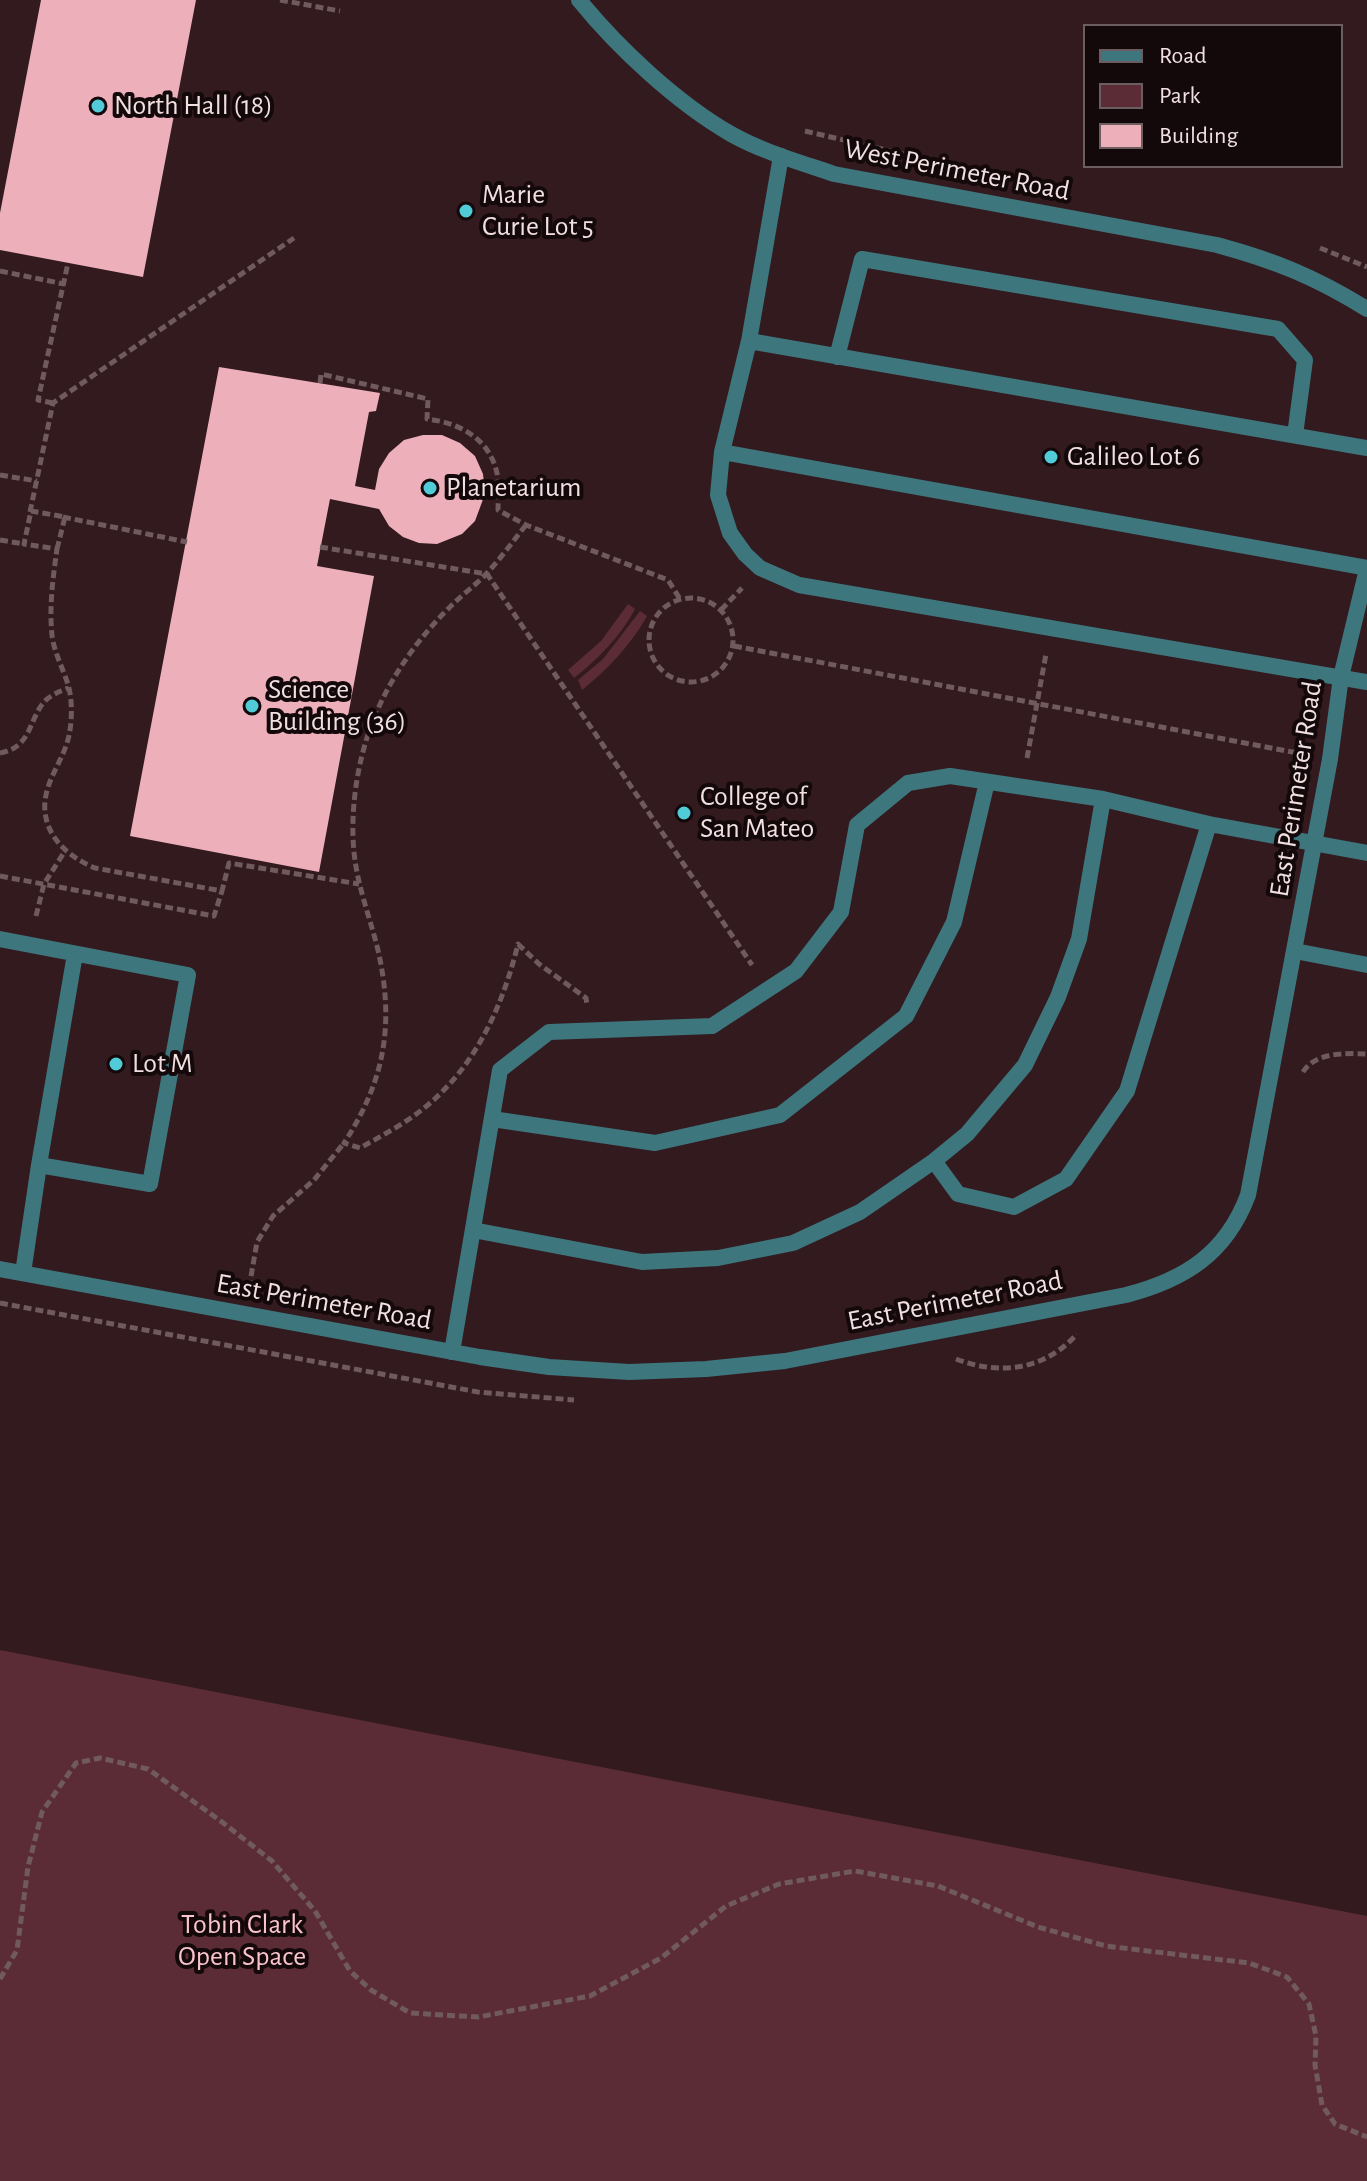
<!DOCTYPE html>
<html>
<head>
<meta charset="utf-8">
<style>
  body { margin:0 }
  #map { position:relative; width:1367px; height:2181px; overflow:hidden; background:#321a1f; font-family:"Alegreya Sans",sans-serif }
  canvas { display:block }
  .legend { position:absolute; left:1083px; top:24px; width:260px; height:144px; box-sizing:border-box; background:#13080a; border:2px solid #6c5e60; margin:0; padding:10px 14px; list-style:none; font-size:24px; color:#f1dfe2 }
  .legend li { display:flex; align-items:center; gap:16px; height:40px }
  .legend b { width:40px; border:2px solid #6c5e60 }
</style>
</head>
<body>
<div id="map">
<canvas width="1367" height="2181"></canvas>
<ul class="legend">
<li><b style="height:10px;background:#3e767d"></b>Road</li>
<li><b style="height:22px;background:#5b2c36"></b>Park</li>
<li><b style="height:22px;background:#edb0bb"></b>Building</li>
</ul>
</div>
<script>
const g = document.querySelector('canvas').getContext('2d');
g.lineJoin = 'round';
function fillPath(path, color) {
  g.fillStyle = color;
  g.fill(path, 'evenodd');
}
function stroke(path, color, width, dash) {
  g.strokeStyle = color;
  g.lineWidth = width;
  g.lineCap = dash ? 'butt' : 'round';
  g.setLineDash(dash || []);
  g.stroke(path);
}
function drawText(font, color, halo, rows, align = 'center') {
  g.font = font + ' "Alegreya Sans",sans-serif';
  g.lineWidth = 8;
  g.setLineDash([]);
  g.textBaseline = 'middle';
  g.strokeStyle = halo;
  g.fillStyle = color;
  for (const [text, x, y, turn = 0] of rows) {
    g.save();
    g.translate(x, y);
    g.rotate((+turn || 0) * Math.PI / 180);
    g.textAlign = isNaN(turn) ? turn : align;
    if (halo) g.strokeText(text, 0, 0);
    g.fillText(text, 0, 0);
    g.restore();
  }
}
fillPath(new Path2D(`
  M628,604L635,609C621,636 598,659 574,678L568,670L601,641Z
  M640,611L647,616C631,645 608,669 582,690L578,680L603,659Z
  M0,1650L1367,1916V2181H0Z`), '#5b2c36');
fillPath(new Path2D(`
  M41,0H196L143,277L0,250V213Z
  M219,367L380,393L376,411L369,412L355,486L375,490L379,469L389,453L404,440L423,435H442L460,443L475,456L483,474L485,494L475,521L462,534L437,544L419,543L403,537L389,526L379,509L330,499L317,566L374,576L319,872L130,836Z`), '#edb0bb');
stroke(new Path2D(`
  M280,0L340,11
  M805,131L908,155
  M1320,248L1367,267
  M0,271L64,284
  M320,383L321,374L428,399L427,419C462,423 493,441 498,479C500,489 498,500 498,510L526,525L668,580L680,599
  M53,403L38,400L68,263
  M0,475L37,481
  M30,512L53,403L294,238
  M63,517L187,542
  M526,525C513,541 501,558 488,572C477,584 463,594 452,605C417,639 388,680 371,726C357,764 350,811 354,852C357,884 369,915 377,946C395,1021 386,1079 344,1143L360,1148C383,1135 408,1122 429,1104C477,1063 503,1005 518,944L539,964L586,998L587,1005
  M0,540L24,544L25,541
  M320,547L487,574L752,965
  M57,549L65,517L31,511L24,544L57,549C53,577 49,607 52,635C54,653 64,670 69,688C72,701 72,717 70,730C66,760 42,781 45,812C48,840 71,858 95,868L222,891L229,863L359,884
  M649 640a42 42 0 1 1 84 0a42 42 0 1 1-84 0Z
  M721,610L742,588
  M734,646L1303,754
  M0,753C33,747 28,718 46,700C53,694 60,691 69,688
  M1027,758L1046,654
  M0,876L214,916L222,891
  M36,916L44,884L65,851
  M1303,1072C1315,1052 1346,1053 1367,1054
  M249,1288L257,1242L273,1216L314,1180L344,1143
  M0,1303L478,1392L574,1400
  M956,1359C1000,1376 1045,1370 1077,1334
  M0,1979L17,1950L28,1867L42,1812L76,1763L100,1758L148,1769L222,1822L272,1861L315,1911L350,1971L371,1990L410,2013L478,2017L590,1996L661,1958L726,1906L779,1884L855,1871L938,1886L1038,1927L1106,1946L1249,1963L1287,1977L1309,2004L1316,2036L1315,2065L1322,2105L1335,2124L1367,2137`), '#705a5e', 5, [8, 4]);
stroke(new Path2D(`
  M781,156L749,341L1367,448
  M749,341L722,452L1367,568
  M837,357L862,259L1278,329L1305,360L1295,435
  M722,452L718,495L730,533L745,554L760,568L799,585L1367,682
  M0,939L188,975L150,1184L39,1165L23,1273
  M1295,951L1367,965
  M492,1119L655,1143L780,1115L906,1016L954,922L987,782
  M934,1161L958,1194L1014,1207L1066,1179L1127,1091L1209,824
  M39,1165L75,954
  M473,1230L642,1262L718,1258L793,1243L860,1212L934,1161L967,1134L1025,1065L1058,997L1079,939L1103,799
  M452,1352L500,1070L549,1032L712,1026L796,971L841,912L857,825L908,783L950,776L1103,799L1209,824L1367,853`), '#3e767d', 16);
stroke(new Path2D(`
  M579,0C618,48 677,103 731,134C763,152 799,162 834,174L1217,245C1276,261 1315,277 1367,309
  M0,1269L480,1357L549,1367L629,1372L706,1369L785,1361L1126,1295C1184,1280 1226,1254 1248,1195L1330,759L1341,677L1367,569`), '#3e767d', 16);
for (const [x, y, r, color] of [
  [98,106,8,"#52cbd8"],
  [466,211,8,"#52cbd8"],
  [1051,457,8,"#52cbd8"],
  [430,488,8,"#52cbd8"],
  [252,706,8,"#52cbd8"],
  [684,813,8,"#52cbd8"],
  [116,1064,8,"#52cbd8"]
]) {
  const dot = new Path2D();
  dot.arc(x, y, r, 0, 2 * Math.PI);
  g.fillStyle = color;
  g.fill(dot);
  stroke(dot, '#13080a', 3);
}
drawText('28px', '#f1dfe2', '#13080a', [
  ["North Hall (18)",114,106],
  ["Marie",482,195],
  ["Curie Lot 5",482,227],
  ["Galileo Lot 6",1067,457],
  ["Planetarium",446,488],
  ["Science",268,690],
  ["Building (36)",268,722],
  ["College of",700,797],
  ["San Mateo",700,829],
  ["Lot M",132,1064]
], 'left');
drawText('28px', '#f1dfe2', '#13080a', [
  ["West Perimeter Road",957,170,11],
  ["East Perimeter Road",1296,789,-81],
  ["East Perimeter Road",955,1301,-11],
  ["East Perimeter Road",324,1302,10]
]);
drawText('28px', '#fac4cd', '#13080a', [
  ["Tobin Clark",242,1925],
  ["Open Space",242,1957]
]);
</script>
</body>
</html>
